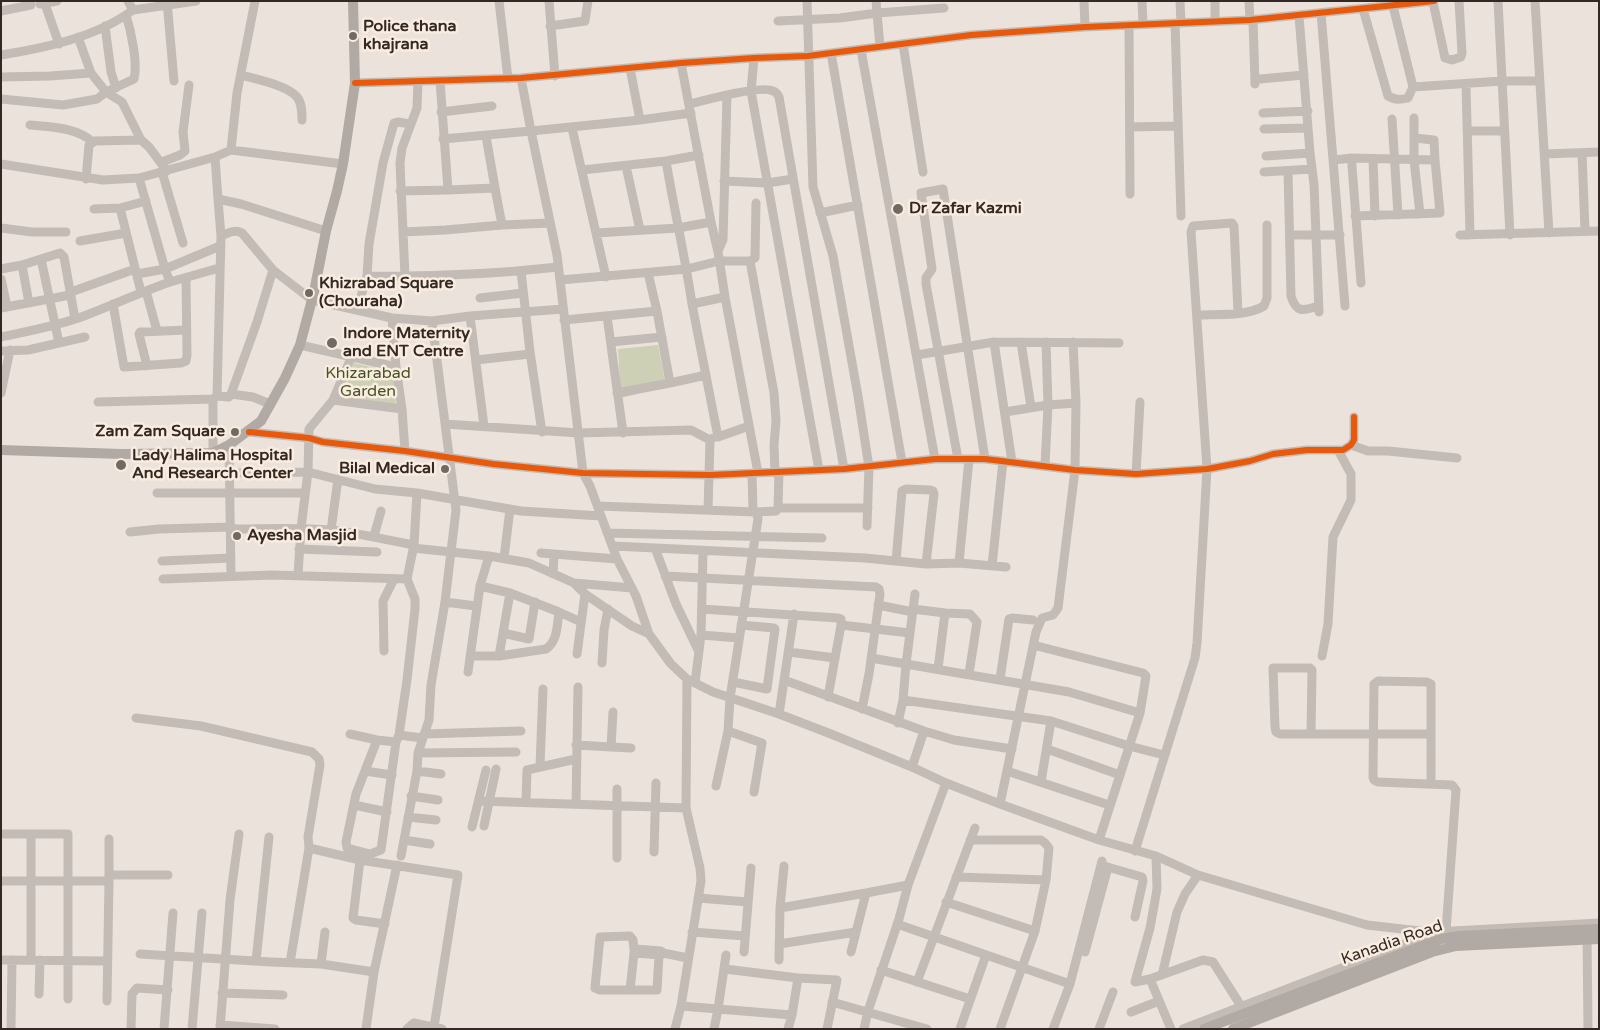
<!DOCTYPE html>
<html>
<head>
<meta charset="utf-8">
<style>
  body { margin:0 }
  #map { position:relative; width:1600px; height:1030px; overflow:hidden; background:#ebe3db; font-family:"Varela Round",sans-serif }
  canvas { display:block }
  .frame { position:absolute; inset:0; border:2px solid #332824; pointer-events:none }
</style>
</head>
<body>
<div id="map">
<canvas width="1600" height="1030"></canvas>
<div class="frame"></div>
</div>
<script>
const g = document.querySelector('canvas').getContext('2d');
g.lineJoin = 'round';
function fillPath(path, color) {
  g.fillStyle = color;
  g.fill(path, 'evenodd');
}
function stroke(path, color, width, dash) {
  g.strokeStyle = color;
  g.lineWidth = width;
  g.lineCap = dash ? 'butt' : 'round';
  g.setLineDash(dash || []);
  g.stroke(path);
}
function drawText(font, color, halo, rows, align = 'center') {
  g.font = font + ' "Varela Round",sans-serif';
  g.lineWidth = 5;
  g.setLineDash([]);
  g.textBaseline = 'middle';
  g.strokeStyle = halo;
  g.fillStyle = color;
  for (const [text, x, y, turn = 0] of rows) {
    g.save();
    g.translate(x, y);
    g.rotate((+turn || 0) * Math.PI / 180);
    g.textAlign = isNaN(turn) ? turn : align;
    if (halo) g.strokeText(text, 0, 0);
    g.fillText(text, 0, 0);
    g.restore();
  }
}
fillPath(new Path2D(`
  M658,345L666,387L621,398L618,349Z
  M354,363L393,372L396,404L340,397Z`), '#cdd0b4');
stroke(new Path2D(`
  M128,1L133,10L196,1
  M167,1L174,81
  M499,1L508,79
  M549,1L555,76
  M807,1L813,187L833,256L858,396L869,467L867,526
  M876,1L880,47
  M1084,1L1085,27
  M1142,1L1143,24
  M1180,1L1181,23
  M1215,1V21
  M1249,1L1250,20
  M1498,1L1510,235
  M1535,1L1549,233
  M1433,2L1445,58L1452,60L1461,57L1462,53L1459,1
  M40,4L57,1
  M45,4L59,44
  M1363,9L1388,96C1395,100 1400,100 1408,98L1413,87L1393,6
  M1,11L31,5
  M1321,13L1345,306
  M1299,16L1310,153L1314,184L1319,312
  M1253,20L1255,84
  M778,21L840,18L877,13L944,8
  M1175,23L1181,216
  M1129,25L1130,194
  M105,26L111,72L116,88
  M550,26L585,21L588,1
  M78,37L91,73L106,92L122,102L141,140L149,147L167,171
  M903,44L923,172
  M861,50L935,459
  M831,53L902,462
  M1,55C45,48 97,37 133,10
  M754,58L751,91L819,470
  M681,63L711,222L718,252L725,297L758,473
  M241,75C255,79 287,85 297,97C302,103 302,112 302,120
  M1,77L50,76L91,73
  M521,78L531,131L640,120L630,68
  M1260,79L1304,75
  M418,81L417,108L402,148L400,163L403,232L445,230L502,225L495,188L448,190L440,81
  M355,83L521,78L681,63L754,58L808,56L971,35L1085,27L1250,20L1434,1
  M1466,85L1470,235
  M1413,87L1502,81H1540
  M1,99L63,105L97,99L106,92L134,79C138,63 131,31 126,15
  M690,104C705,100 762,85 773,91C777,92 777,94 779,97L844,469
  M441,112L492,106
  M1263,113L1308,111
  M1414,118V160L1420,214
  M1392,119L1398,215
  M640,120L691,113
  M30,125C51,127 76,127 93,142
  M1130,127L1177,126
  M572,128L606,277
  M1264,129L1308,128
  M1467,131H1504
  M486,136L495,188
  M1414,138L1434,140L1435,160
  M443,139L531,131L557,255L583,473L590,486L617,559L636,596L649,634L671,664L687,679L686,808L700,868L701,881L681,1006L675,1029
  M231,150L237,93L255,1
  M1582,153L1585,231
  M1545,154L1599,152
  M1266,156L1310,153
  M215,157L218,199L241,204L326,231
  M1373,159L1375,216
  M1334,160L1352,158
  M666,161C674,209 685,256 692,304
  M162,162L180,155L185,151L183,132L189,85
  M1,164L103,180L139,178L215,157L231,150L343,164
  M626,166L640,230
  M582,170L666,161L699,155
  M1288,171L1291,296C1296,313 1303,311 1318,306
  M162,172L183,243
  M1264,172L1312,169
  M86,179L89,145L95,141L141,140
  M724,181L767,183L793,179
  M400,191L448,190
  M120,208L141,292
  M94,209L120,208L146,201
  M820,213L858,205
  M1355,216L1440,213L1435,160L1352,158V166L1361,283
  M502,225L550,223
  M1,228L32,232H66
  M403,232L405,276
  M596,233L678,228L711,222
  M1290,235H1340
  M1460,235L1599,231
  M221,236C228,233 234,229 242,233L273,270L312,300L392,318L432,321L470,316L563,309
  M80,241L126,233
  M718,251L723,240L727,96
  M41,259L59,343
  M750,261L755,258L756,203
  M22,265L29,303
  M1,269L22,265L60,253L64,257L75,319
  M521,271L530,352L542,432
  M137,274L165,269L220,246
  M367,276C430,277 495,274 558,267
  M1,279L7,307
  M560,280L687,269L719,261H750L774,393L776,421L774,445L775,473
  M170,282L219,268
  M146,291L157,331
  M71,292L135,269
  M725,297L692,304L718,437L749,426
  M480,298L523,293
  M113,304L124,367L181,363L186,361L187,355L186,278
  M1,308L70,295
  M357,310L367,276L369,244L383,163L394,123L398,122L410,124
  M1197,315C1218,314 1245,317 1264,306L1267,298V225
  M470,316L484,426
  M607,316L623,433
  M392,318L396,367
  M564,320L657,311
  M1,337C29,331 57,326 84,316C113,305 141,292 170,282L165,269L139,178
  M611,342L662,337
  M994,342L1012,462
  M1021,342L1031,407
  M1073,342L1076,403
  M1,351L28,350L85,337
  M917,355L994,342L1119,343
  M476,360L530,354
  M147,366L139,334L140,332L187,330
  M670,383L706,375
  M1,393L10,350
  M617,393L670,383L657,311L648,273
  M231,394L257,322L273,270
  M217,396L229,397L231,394L253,397L270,404
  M333,400L351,358
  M98,402L213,399
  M402,409L405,451
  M1005,412L1048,405L1045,466
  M445,424L579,433L691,430L710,440
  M249,432L309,438L323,442L405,451L493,464L583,473L710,475L844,469L935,459H985L1075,470L1136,474L1207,469L1250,461L1273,454L1307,450H1343L1351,445L1354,440V417
  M229,445L231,576
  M1351,445L1368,451H1388L1457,458
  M213,453V399L217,396L221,236L218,199
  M958,459L926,284V278L932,269L921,193L943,189L985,459
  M231,473L308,472L375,489L417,493L521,511L601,516
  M1136,474L1140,402
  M157,493H305
  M598,506L756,512L776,511L778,508H868
  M778,508L779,472
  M708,510L710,440L713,438
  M231,529C264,529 298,527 331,530C359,533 386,540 414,545
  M331,530L338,479
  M130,532L159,529L232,527
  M607,533L822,538
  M374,536L381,511
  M613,546L865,558L926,564L959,563L1006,567
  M413,548L489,556L529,563L574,583L585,594L632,626L649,634
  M655,548L676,604L699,652
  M299,549L377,552
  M541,553L617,559
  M504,558L510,509
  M162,561L231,558
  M896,561L902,491L906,489L930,490L933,491L934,494L926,564
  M959,563L969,459
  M992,566L1003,461
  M553,574L554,554
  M298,575L301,528L308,472L309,429L333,400L402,409L396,367L300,345
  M665,576L876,587L879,589L880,594L869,674L862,709
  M163,579L272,575L407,579
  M574,583L632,588
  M480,586L489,556
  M445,602L476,606
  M878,605L913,612
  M702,609L838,618L841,619V625
  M913,609L945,613L970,614L977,622L969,674
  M559,612L581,622
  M503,633L529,639L535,602
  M701,635L739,638
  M1033,645L1143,673L1146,676L1140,713L1099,840
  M384,651L383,601L394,579
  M789,652L835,658
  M577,654L585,594
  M470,656H499L546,649C558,641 557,624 559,612L510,593
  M1322,656L1328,624L1333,537L1351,500V474L1338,450
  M871,658L1069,692L1140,713
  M602,663L604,630L608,609
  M938,669L945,613
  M468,672L480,586L510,593L499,656
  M687,679L713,692L779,714L831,734L912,767L946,783L1000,804L1099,840L1156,856L1198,875L1367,925L1420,931L1441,939
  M1000,679L1009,619L1012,618L1033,620
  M784,680L924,731L954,740L1012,749
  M733,682L767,689L775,629L774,628L741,625
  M695,683L701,635L703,551
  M828,697L841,625L910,633
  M903,700L1051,721L1129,746L1164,755
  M779,714L794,614
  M136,718L201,726L312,752L319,759L320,765L308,837L309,848L360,860L458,875L434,1027
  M898,723L903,700L906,664L915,594
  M728,731L762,743L754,792
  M350,734L377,740L396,742
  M424,734L521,731
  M1311,734L1312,670L1310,668H1273L1275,727L1276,732L1280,734H1431
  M399,735L422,738
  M377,740L356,794L346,842L347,848L370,854L381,850L396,742L399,735L407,680L415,609V599L407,579L414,545L417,493
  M576,745L611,747L613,712
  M611,747L631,748
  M1047,749L1120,775
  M418,753L516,752
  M540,766L543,689
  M912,767L924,731
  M365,771L392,775
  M417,771L441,774
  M1007,771L1109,805
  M1041,782L1051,721
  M1431,783V684L1427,682L1378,681L1374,684L1373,777L1374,780L1378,782L1452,785L1456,790L1446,932
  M716,786L728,731L730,698L758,519L756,512L753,509L752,474
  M411,796L438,800
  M479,801L686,808
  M526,802L527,770L576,759
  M576,804L578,687
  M1000,804L1036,632L1042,618L1053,615L1058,608L1075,470L1076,403L1048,405L1046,342
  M354,805L387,812
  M408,817L436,820
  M484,826L496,769
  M472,827L486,770
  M1,834H68V999
  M109,839V879
  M404,840L430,844
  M970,840H1041L1045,843L1049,848L1046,880L1035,931L1000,1029
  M1135,851L1195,658L1197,643L1207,469L1191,232L1193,226L1232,223L1234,226L1238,313
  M654,852L656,783
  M401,856L417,771L418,753L429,720L431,685L445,602L456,510L432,321
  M1156,856L1157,889L1150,928L1135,982L1150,979L1203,960L1213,962L1241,1006
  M617,858V789
  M360,860L353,918L356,920L385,924
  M1104,866L1142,877L1143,881L1135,917
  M109,875H168
  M956,877L1046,880
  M1,881H109L107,1001
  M698,898L748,902
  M946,902L1035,931
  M780,908L866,893
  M897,924L1070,984
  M692,932L745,936
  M1587,934L1588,1029
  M779,944L856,932
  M636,949L661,951L663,953L661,955L634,953Z
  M634,950L633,940L630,936L600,937L595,988L600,990H657L659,955
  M744,952L751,868
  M851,952L866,893L908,885
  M1085,952L1108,867
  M663,953L688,958
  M140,954L271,962L321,964L374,972
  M1,960L107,961
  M31,960V834
  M779,960L780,908L784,866
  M256,961L269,837
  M290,963L309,848
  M321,964L325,932
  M725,969L798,978
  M881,970L970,999
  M1162,975L1177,912L1185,894L1198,875
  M1150,979L1171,1029
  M917,982L975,828
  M630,990L634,953
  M222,993L283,995
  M39,994L40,960
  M832,1002L927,1029
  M681,1006L718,1009L726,955
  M1131,1012L1159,1001
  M220,1025L275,1029
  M11,1029L12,960
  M131,1029L132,994L137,988L168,990
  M164,1029L173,913
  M192,1029L202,913
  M220,1029L230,900L239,834
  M366,1029L374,972L397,865
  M407,1029L414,1023L442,1029
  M714,1029L718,1009L792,1015L798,978L837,980L827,1029
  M788,1029L792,1015
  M864,1029L868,1011L899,919L908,885L946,783
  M960,1029L986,955
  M1053,1029L1070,984L1102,861
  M1099,1029L1113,992
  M1183,1029L1430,934L1453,931L1599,923`), '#c3bbb5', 9);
stroke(new Path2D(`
  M1,450L122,454L213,453L229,445L261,421L285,378L300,345L314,292L326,231L337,191L343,164L355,83L353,1
  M1204,1029L1441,939L1459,936L1599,929
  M1233,1029L1432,952L1456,946L1599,939`), '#b1a9a4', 10);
stroke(new Path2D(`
  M355,83L521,78L681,63L754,58L808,56L971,35L1085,27L1250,20L1434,1
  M249,432L309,438L323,442L405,451L493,464L583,473L710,475L844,469L935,459H985L1075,470L1136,474L1207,469L1250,461L1273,454L1307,450H1343L1351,445L1354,440V417`), '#e8590c', 6);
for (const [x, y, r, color] of [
  [353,36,5,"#736964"],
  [898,209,6,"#736964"],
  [309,293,5,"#736964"],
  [332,343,6,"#736964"],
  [235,432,5,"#736964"],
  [121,465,6,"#736964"],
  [445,469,5,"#736964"],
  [237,536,5,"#736964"]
]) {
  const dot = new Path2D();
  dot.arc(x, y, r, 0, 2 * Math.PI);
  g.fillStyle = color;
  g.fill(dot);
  stroke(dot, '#faede0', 2);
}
drawText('bold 16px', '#332824', '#faede0', [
  ["Police thana",363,27],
  ["khajrana",363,45],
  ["Dr Zafar Kazmi",909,209],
  ["Khizrabad Square",319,284],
  ["(Chouraha)",319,302],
  ["Indore Maternity",343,334],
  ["and ENT Centre",343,352],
  ["Zam Zam Square",225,432,"right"],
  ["Lady Halima Hospital",132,456],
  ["And Research Center",132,474],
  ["Bilal Medical",435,469,"right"],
  ["Ayesha Masjid",247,536]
], 'left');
drawText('16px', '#455326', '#faede0', [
  ["Khizarabad",368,374],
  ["Garden",368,392]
]);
drawText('16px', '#332824', '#faede0', [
  ["Kanadia Road",1392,943,-19]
]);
</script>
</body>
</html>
